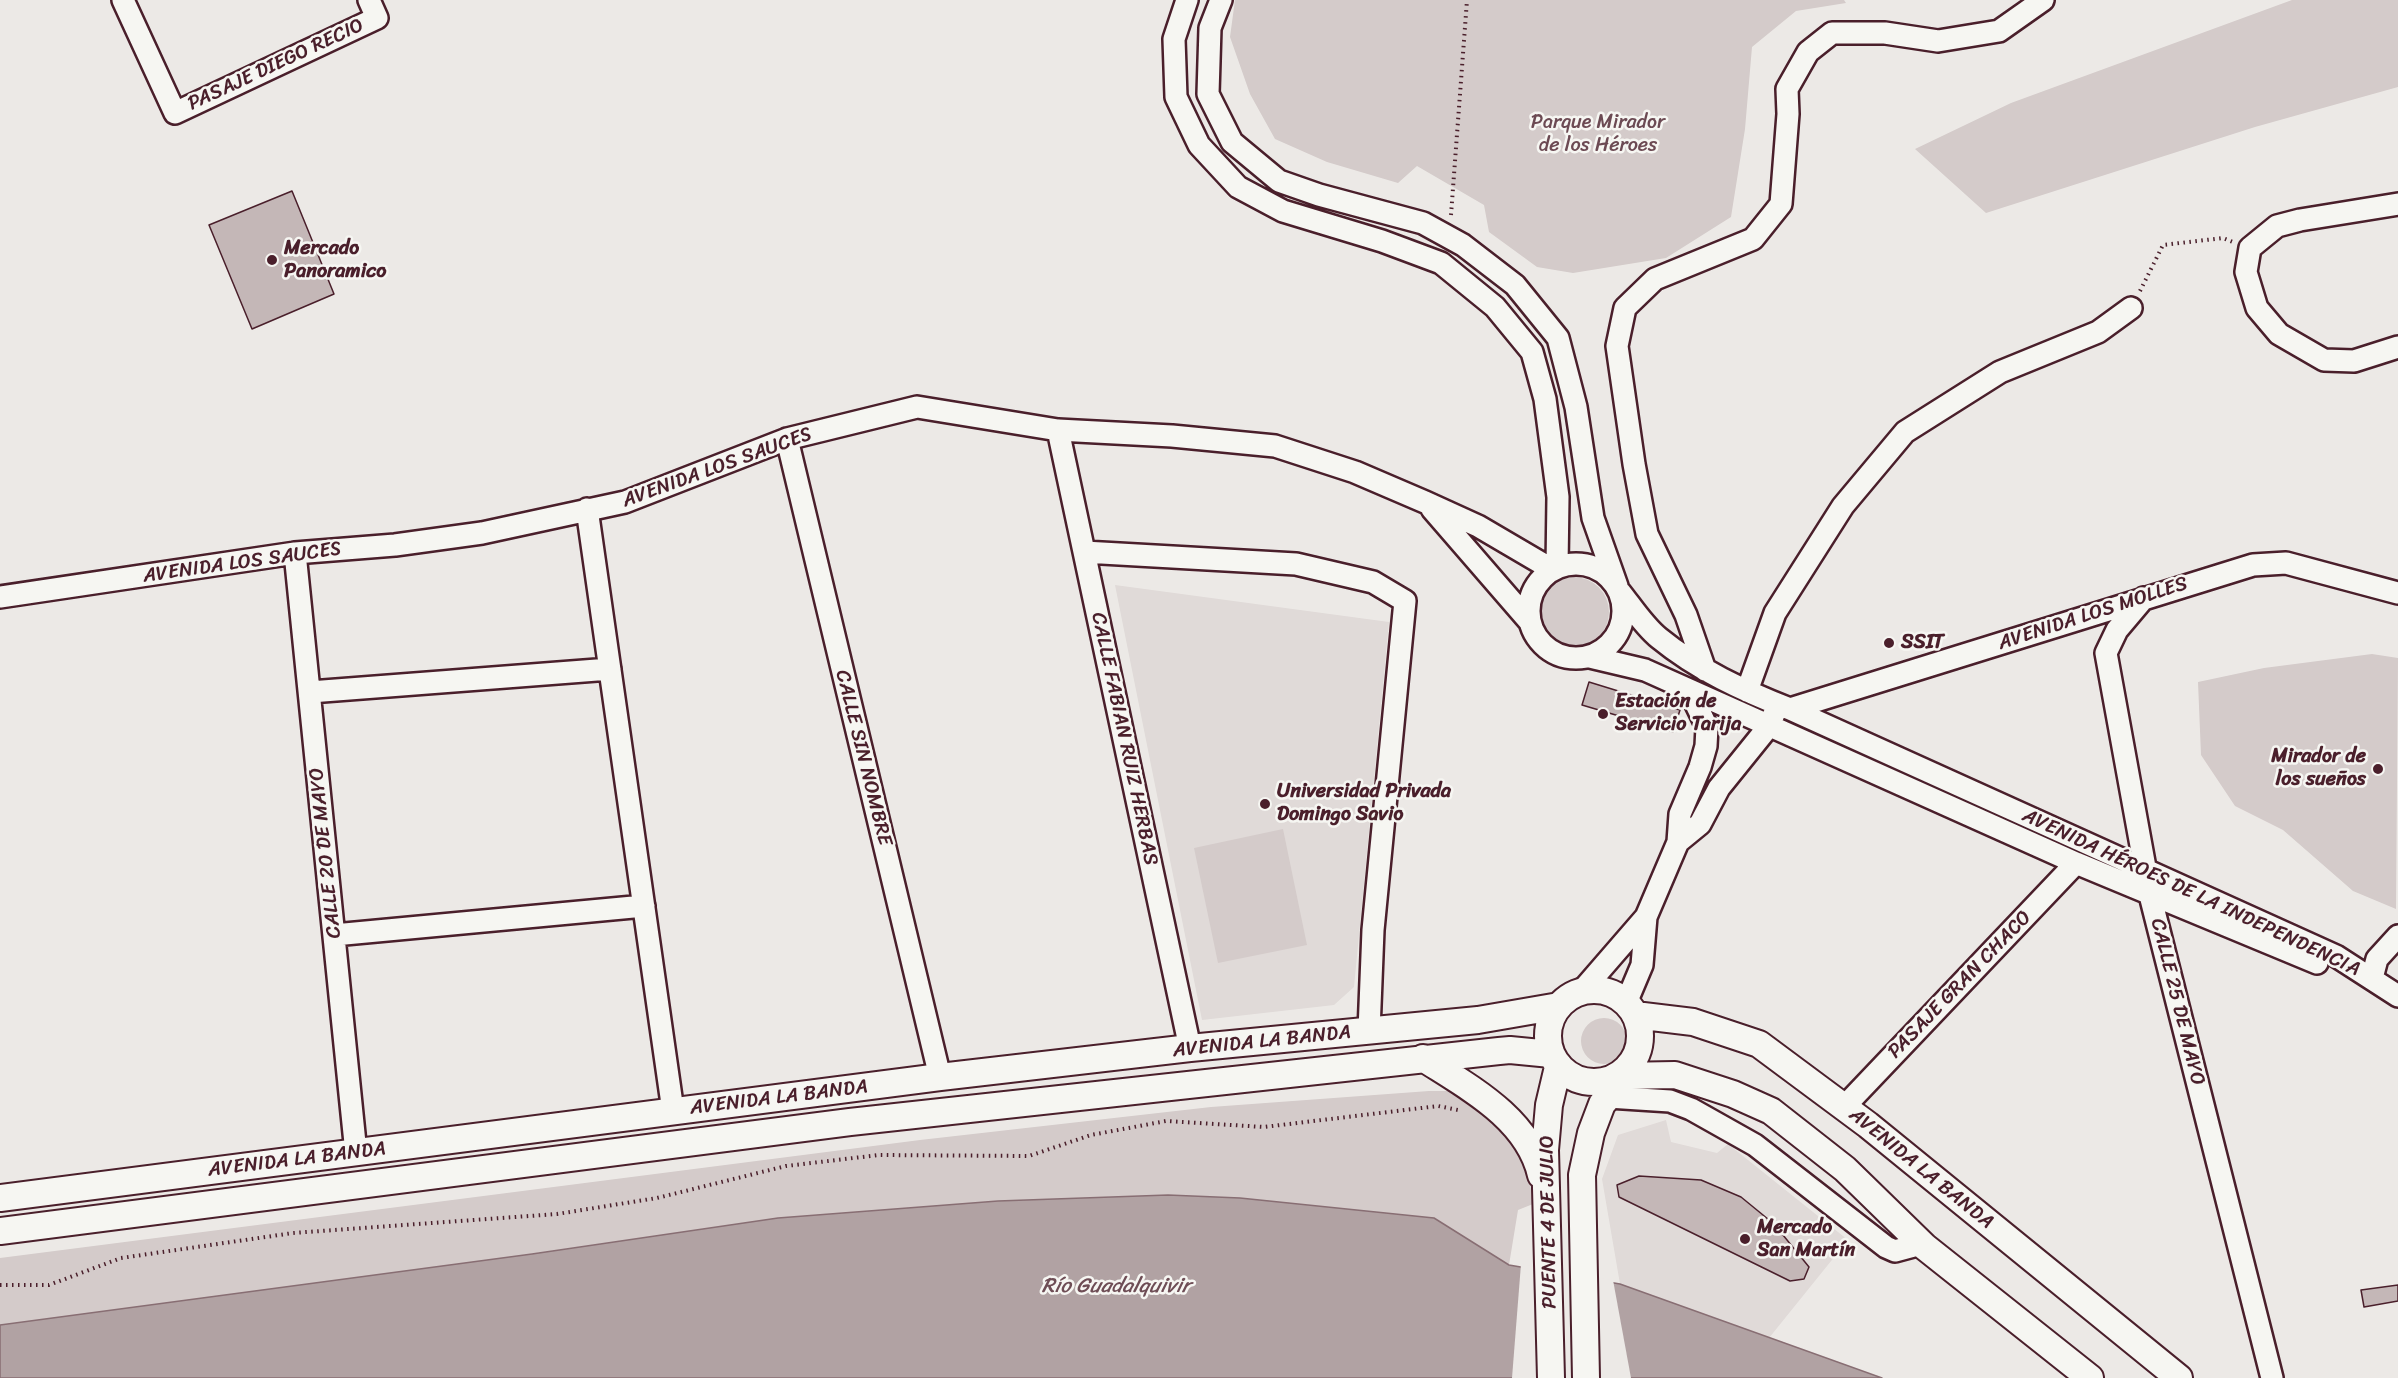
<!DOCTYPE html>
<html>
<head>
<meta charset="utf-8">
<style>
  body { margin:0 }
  canvas { display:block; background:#ece9e6 }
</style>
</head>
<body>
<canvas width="2398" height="1378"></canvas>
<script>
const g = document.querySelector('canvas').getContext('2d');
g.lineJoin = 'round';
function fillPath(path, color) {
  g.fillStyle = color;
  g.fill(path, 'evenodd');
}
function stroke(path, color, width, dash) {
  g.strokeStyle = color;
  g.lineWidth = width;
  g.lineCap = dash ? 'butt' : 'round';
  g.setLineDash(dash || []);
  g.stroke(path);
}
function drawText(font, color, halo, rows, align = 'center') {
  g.font = font + ' Sriracha,sans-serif';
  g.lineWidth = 5;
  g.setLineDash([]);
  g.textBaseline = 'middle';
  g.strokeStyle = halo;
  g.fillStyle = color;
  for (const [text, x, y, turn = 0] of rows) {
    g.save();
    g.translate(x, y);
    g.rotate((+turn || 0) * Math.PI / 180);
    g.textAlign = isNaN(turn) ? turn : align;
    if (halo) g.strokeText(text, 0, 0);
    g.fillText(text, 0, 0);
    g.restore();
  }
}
fillPath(new Path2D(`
  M1115,585L1389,622L1354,987L1334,1005L1202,1020Z
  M1666,1120L1671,1142L1717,1153L1728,1144L1848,1240L1769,1338L1620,1284L1602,1179L1618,1135Z`), '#e0dad8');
fillPath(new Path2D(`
  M1235,0H1844L1846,3L1796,11L1752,47L1745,129L1731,217L1666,258L1573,273L1537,267L1489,232L1484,205L1417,166L1398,183L1327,162L1275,139L1250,94L1230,37Z
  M2292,0H2398V87L2255,127L1986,213L1915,149L2011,103Z
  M1539 612a35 35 0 1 1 70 0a35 35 0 1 1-70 0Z
  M2372,654L2398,658L2396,909L2353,891L2283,830L2235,806L2201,755L2198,682L2264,668Z
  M1283,829L1307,945L1218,963L1194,848Z
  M1581 1041a23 23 0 1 1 46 0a23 23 0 1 1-46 0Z
  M1429,1091H1450L1492,1122L1515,1146L1529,1176L1533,1204L1518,1210L1509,1265L1434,1218L1240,1198L1168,1195L998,1201L778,1218L234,1297L0,1325V1258L920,1140L1211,1107Z`), '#d4cbca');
const water = new Path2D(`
  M1168,1195L1240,1198L1434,1218L1509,1265L1620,1284L1882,1378H0V1325L532,1254L778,1218L998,1201Z`);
fillPath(water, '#b1a2a3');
stroke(water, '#886e73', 1.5);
fillPath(new Path2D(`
  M1521,1264L1613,1280L1631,1378H1512Z`), '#ece9e6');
const building = new Path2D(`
  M292,191L334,294L252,329L209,225Z
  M1589,682L1680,710L1673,732L1582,705Z
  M1639,1176L1701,1180L1741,1197L1774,1224L1809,1267L1804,1279L1790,1281L1619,1197L1617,1185Z
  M2398,1285V1301L2364,1307L2361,1290Z`);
fillPath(building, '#c4b7b7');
stroke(building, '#4a1f2b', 1.5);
const minor = new Path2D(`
  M123,0L175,113L377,18L369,0
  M1187,0L1174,39L1176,97L1199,145L1238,187L1283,211L1382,241L1441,263L1495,307L1532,352L1545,399L1558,497L1557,567
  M1221,0L1210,28L1208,94L1232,142L1279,181L1319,195L1423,223L1463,245L1515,285L1558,338L1576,407L1593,518L1617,586
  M2398,204L2300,220L2277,226L2250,248L2246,272L2257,308L2279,334L2324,360L2354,361L2398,347
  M1058,430L1190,1048
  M787,439L940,1077
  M587,509L673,1111
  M1432,509L1529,621
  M1084,552L1296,564L1373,582L1405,601L1373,930L1369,1031
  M295,553L356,1153
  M1529 611a47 47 0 1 1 94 0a47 47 0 1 1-94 0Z
  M1620,592C1632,607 1644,626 1659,638C1698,670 1744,691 1790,709L2336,956L2398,996
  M0,597L295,553L395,545L482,533L625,502L787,439L917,407L1058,430L1172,436L1275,446L1355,472L1425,502L1478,526L1553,570
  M2144,598L2117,630L2106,653L2150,895L2272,1378
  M1590,657L1645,670L2076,863L2317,963
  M1705,670L1686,615L1647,534L1634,464L1617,346L1625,308L1655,279L1753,239L1781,204L1788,114L1787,89L1808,52L1832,33H1885L1938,41L1999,31L2043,0
  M1747,691L1775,613L1843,506L1905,432L2000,372L2098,332L2131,308
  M310,692L610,669
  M1790,709L2253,565L2286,563L2398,593
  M1678,842L1700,824L1719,788L1769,726L1774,714
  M334,935L644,906
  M2372,978L2377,959L2398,936
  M1581,992L1646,917
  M1626,1003L1642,965L1646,917L1678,842L1680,814L1700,767L1706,746L1707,727L1689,690
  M1608,1097L1670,1101L1691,1109L1755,1145L1886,1247L1895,1251L1921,1244
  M1844,1107L2076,863`);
const major = new Path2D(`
  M1548 1036a46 46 0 1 1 92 0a46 46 0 1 1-92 0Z
  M1635,1015L1693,1022L1759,1044L1868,1125L2179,1378
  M1423,1058C1468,1087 1528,1118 1541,1175
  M1619,1076L1675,1075L1733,1094L1771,1111L1845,1169L1925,1247L2090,1378
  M0,1198L940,1077L1190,1048L1478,1020L1559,1006
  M0,1231L850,1122L1499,1051L1510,1050L1551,1054
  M1551,1378L1545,1150L1549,1105L1558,1067
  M1586,1378L1582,1175L1591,1133L1602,1104L1608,1097L1610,1080`);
stroke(minor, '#4a1f2b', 26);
stroke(major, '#4a1f2b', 30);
stroke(new Path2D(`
  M1451,215L1467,0
  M2140,291L2163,245L2223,238L2233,242
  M0,1285H49L121,1258L293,1233L557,1214L657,1198L786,1166L879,1155L1029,1156L1091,1135L1166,1121L1264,1127L1438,1106L1458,1110`), '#4a1f2b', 4, [1.5, 4.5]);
stroke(minor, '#f6f6f2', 21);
stroke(major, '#f6f6f2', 26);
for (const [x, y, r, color] of [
  [272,260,6,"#4a1f2b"],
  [1889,643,6,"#4a1f2b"],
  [1603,714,6,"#4a1f2b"],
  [2378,769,6,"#4a1f2b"],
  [1265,804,6,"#4a1f2b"],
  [1745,1239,6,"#4a1f2b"]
]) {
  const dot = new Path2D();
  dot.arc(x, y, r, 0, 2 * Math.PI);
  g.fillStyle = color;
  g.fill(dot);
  stroke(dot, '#f6f6f2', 2);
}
drawText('20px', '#4a1f2b', '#f6f6f2', [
  ["PASAJE DIEGO RECIO",276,65,-25],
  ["AVENIDA LOS SAUCES",717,468,-20],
  ["AVENIDA LOS SAUCES",242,563,-8],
  ["AVENIDA LOS MOLLES",2093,614,-18],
  ["CALLE FABIAN RUIZ HERBAS",1124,739,78],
  ["CALLE SIN NOMBRE",863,758,76],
  ["CALLE 20 DE MAYO",326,853,-96],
  ["AVENIDA HÉROES DE LA INDEPENDENCIA",2191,893,25],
  ["PASAJE GRAN CHACO",1960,985,-46],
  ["CALLE 25 DE MAYO",2177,1002,76],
  ["AVENIDA LA BANDA",1262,1042,-6],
  ["AVENIDA LA BANDA",779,1098,-7],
  ["AVENIDA LA BANDA",297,1160,-7],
  ["AVENIDA LA BANDA",1921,1169,39],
  ["PUENTE 4 DE JULIO",1549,1222,-91]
]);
drawText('20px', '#6c4a53', '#f6f6f2', [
  ["Parque Mirador",1598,123],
  ["de los Héroes",1598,146]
]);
drawText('bold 20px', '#4a1f2b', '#f6f6f2', [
  ["Mercado",284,249],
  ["Panoramico",284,272],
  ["SSIT",1901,643],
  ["Estación de",1615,702],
  ["Servicio Tarija",1615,725],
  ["Mirador de",2366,757,"right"],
  ["los sueños",2366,780,"right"],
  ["Universidad Privada",1277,792],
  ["Domingo Savio",1277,815],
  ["Mercado",1757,1228],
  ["San Martín",1757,1251]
], 'left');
drawText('italic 21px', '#6e4d55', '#f6f6f2', [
  ["Río Guadalquivir",1116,1287]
]);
</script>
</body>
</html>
